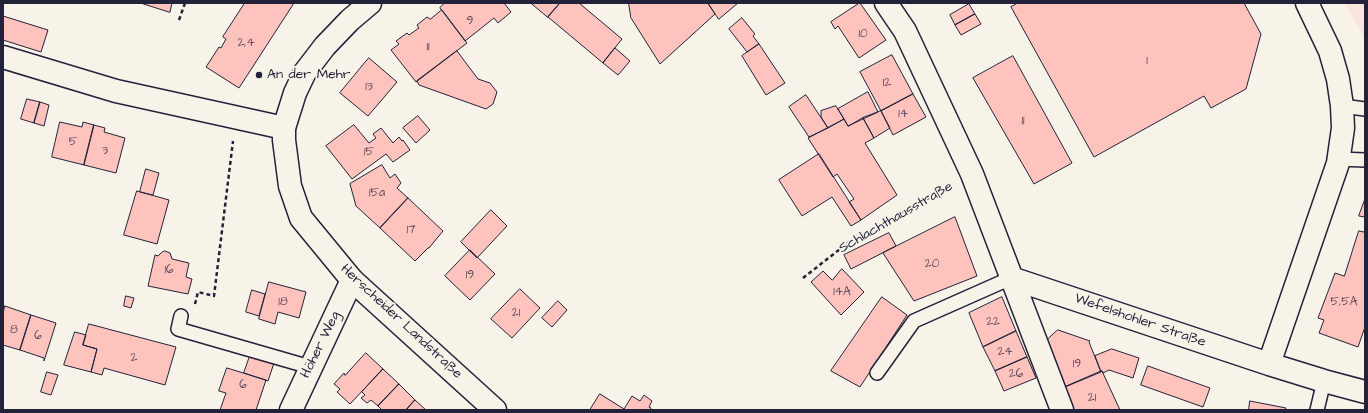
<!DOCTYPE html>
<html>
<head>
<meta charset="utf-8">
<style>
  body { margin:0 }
  #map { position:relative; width:1368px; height:413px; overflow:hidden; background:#f7f3e8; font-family:"Architects Daughter",sans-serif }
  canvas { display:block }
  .frame { position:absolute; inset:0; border:4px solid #22223b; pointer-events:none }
</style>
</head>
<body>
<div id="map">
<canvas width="1368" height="413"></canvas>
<div class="frame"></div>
</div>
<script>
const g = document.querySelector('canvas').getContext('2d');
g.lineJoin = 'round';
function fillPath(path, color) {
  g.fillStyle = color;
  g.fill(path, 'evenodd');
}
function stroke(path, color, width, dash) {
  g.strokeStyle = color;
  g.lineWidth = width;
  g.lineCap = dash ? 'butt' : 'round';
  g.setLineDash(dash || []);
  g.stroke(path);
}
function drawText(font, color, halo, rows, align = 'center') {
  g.font = font + ' "Architects Daughter",sans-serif';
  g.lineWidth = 3.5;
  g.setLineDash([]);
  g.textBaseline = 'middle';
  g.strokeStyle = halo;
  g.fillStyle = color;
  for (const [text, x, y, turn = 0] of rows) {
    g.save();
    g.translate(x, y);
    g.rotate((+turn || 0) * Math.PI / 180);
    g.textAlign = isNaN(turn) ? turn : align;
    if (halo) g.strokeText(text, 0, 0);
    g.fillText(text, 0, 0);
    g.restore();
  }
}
fillPath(new Path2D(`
  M1344,3H1365V38Z`), '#f9e5db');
const building = new Path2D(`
  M141,3H172L170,12Z
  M245,3H294L239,88L206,67L219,47L221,48L226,39L223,37Z
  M445,3H504L511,12L498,23L494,18L465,41L440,8Z
  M531,3H560L548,17Z
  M560,3H579L622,39L603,63L548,17Z
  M629,3H708L715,14L660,64L631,18Z
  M708,3H738L719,19Z
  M860,3L886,40L859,58L838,26L835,29L831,22Z
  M1018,3H1244L1261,34L1246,89L1211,108L1204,96L1094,157L1011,7Z
  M969,4L975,14L955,25L950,15Z
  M442,10L467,43L416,82L391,50L399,44L396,41L407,33L409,35L419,28L417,25L427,17L430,19Z
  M975,14L981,24L961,35L955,25Z
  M3,16L48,30L41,52L3,40Z
  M742,18L755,34L753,36L759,44L747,52L729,29Z
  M759,44L785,83L766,95L742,56Z
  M615,48L630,61L618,75L603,63Z
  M457,51L478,79L490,83L497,92L493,104L486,109L419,85L417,81Z
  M892,55L913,94L881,111L860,72Z
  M1013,56L1072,163L1034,184L973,78Z
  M369,58L397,82L368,116L340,93Z
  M868,92L878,112L848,126L838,109Z
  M913,94L926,117L893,135L881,111Z
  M806,95L828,128L809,137L789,107Z
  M27,99L40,102L34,123L21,119Z
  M40,102L49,105L44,126L34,123Z
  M836,106L844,119L828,128L821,117V111Z
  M881,111L890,128L874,138L863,118Z
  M418,116L430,130L416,143L403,128Z
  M863,118L874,138L865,143L897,195L861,220L849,202L854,199L837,174L833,177L808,138L844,119L848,126Z
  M60,122L82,127L83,122L94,125L84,165L52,157Z
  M94,125L105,128L104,132L125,138L116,173L84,165Z
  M354,125L369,143L376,138L373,134L381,128L393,143L399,137L402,141L403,140L410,150L393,162L386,154L352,179L326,146Z
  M819,154L861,220L851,226L832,197L802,216L779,180Z
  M382,165L390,178L395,174L401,183L397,188L408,198L380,228L356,206L350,184Z
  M146,169L159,173L153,195L140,192Z
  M137,191L169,200L157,244L124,235Z
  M408,198L443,231L429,248H428L415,261L380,228Z
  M1365,199V217L1359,216Z
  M491,210L507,226L477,258L461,242Z
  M955,217L977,276L914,301L883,253Z
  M1359,231L1364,232L1365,231V327L1358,347L1319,333L1324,320L1318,318L1335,273L1344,276Z
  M889,233L896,246L851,269L844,255Z
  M470,250L495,274L470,300L445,276Z
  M165,251L170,253L172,259L189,263L186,277L192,279L188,294L148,286L155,255L158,256L161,253Z
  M842,269L864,292L841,315L811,282L823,271L832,280Z
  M269,282L306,292L299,318L278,312L275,324L259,319Z
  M520,289L540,308L512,338L491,319Z
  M252,290L265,294L259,316L246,312Z
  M126,296L134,298L131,308L124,306Z
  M882,297L907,315L860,387L831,371Z
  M1002,297L1016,331L983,347L969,313Z
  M558,301L567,310L552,327L542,318Z
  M5,306L31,315L20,350L3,345V314Z
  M31,315L56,323L44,361V358L20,350Z
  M89,324L176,347L165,385L104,368L102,375L91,372L97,349L83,345Z
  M1058,330L1090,341L1089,342L1101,372L1065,387L1046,341Z
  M1016,331L1027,357L995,371L983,347Z
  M75,332L86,335L83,345L97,349L91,372L64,365Z
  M1112,349L1139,358L1133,378L1109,370L1103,373L1102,371L1101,372L1095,356Z
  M366,353L383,369L350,404L337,392L340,389L334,384L344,373L345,375Z
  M250,356L274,363L268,381L244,373Z
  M1027,357L1036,378L1004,391L995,371Z
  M1148,366L1210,388L1203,407L1141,385Z
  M227,368L266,380L256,410H220L226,393L219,391Z
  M383,369L399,384L378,406L371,400L367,403L361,398L365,395L362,392Z
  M1102,371L1120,410H1074L1065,387Z
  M47,372L58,375L51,395L41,392Z
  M399,384L415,400L406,410H382L378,406Z
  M600,394L624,409L632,396L640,401L644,395L652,401L649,407L651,408L650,410H590Z
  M415,400L426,410H406Z
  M1250,401L1286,408L1285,410H1249Z`);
fillPath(building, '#ffc3be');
stroke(building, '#22223b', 1);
const service = new Path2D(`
  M1342,106L1365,109
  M1338,159L1365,160
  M181,316L178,329L310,367
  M877,373L914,321L1011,278
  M1317,410L1324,381`);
const minor = new Path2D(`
  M886,3L905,31L972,174L1062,410
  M1307,3L1330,51L1338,79L1342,106L1343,128L1338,163L1269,364L1324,381L1365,392
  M3,57L116,91L284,128
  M1011,278L1269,364
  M291,410L352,280`);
const secondary = new Path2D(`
  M370,3L350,20L325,46L305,72L295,93L284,128V140L290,186L301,218L352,280L495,410`);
stroke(service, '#22223b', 16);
stroke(minor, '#22223b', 25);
stroke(secondary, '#22223b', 25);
stroke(new Path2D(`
  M179,20L185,3
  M803,278L849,242L950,186
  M195,304L198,292L214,296L233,141`), '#22223b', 2.5, [4, 3]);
stroke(service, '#f7f3e8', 13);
stroke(minor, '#f7f3e8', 22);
stroke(secondary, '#f7f3e8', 22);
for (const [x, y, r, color] of [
  [259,75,4,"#22223b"]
]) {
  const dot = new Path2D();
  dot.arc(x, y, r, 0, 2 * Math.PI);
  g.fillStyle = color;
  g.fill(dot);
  stroke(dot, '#f7f3e8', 1.5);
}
drawText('12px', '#594a5c', null, [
  ["9",470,21],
  ["10",863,34],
  ["2,4",246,43],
  ["11",428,47],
  ["1",1147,61],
  ["12",887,83],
  ["13",369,87],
  ["14",903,114],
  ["11",1023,121],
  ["5",73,142],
  ["3",105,151],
  ["15",369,152],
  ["15a",377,193],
  ["17",411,230],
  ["20",932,264],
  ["16",169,270],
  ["19",470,275],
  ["14A",842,292],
  ["18",283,302],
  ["5,5A",1344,302],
  ["21",516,313],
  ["22",993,322],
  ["8",14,330],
  ["6",38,336],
  ["24",1005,352],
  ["2",134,358],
  ["19",1077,364],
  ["26",1016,374],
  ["6",243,385],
  ["21",1092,398]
]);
drawText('14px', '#22223b', '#f7f3e8', [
  ["An der Mehr",267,75]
], 'left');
drawText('14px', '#22223b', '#f7f3e8', [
  ["Schlachthausstraße",896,218,-30],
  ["Wefelshohler Straße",1140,321,19],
  ["Herscheider Landstraße",401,322,43],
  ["Höher Weg",321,345,-64]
]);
</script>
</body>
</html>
